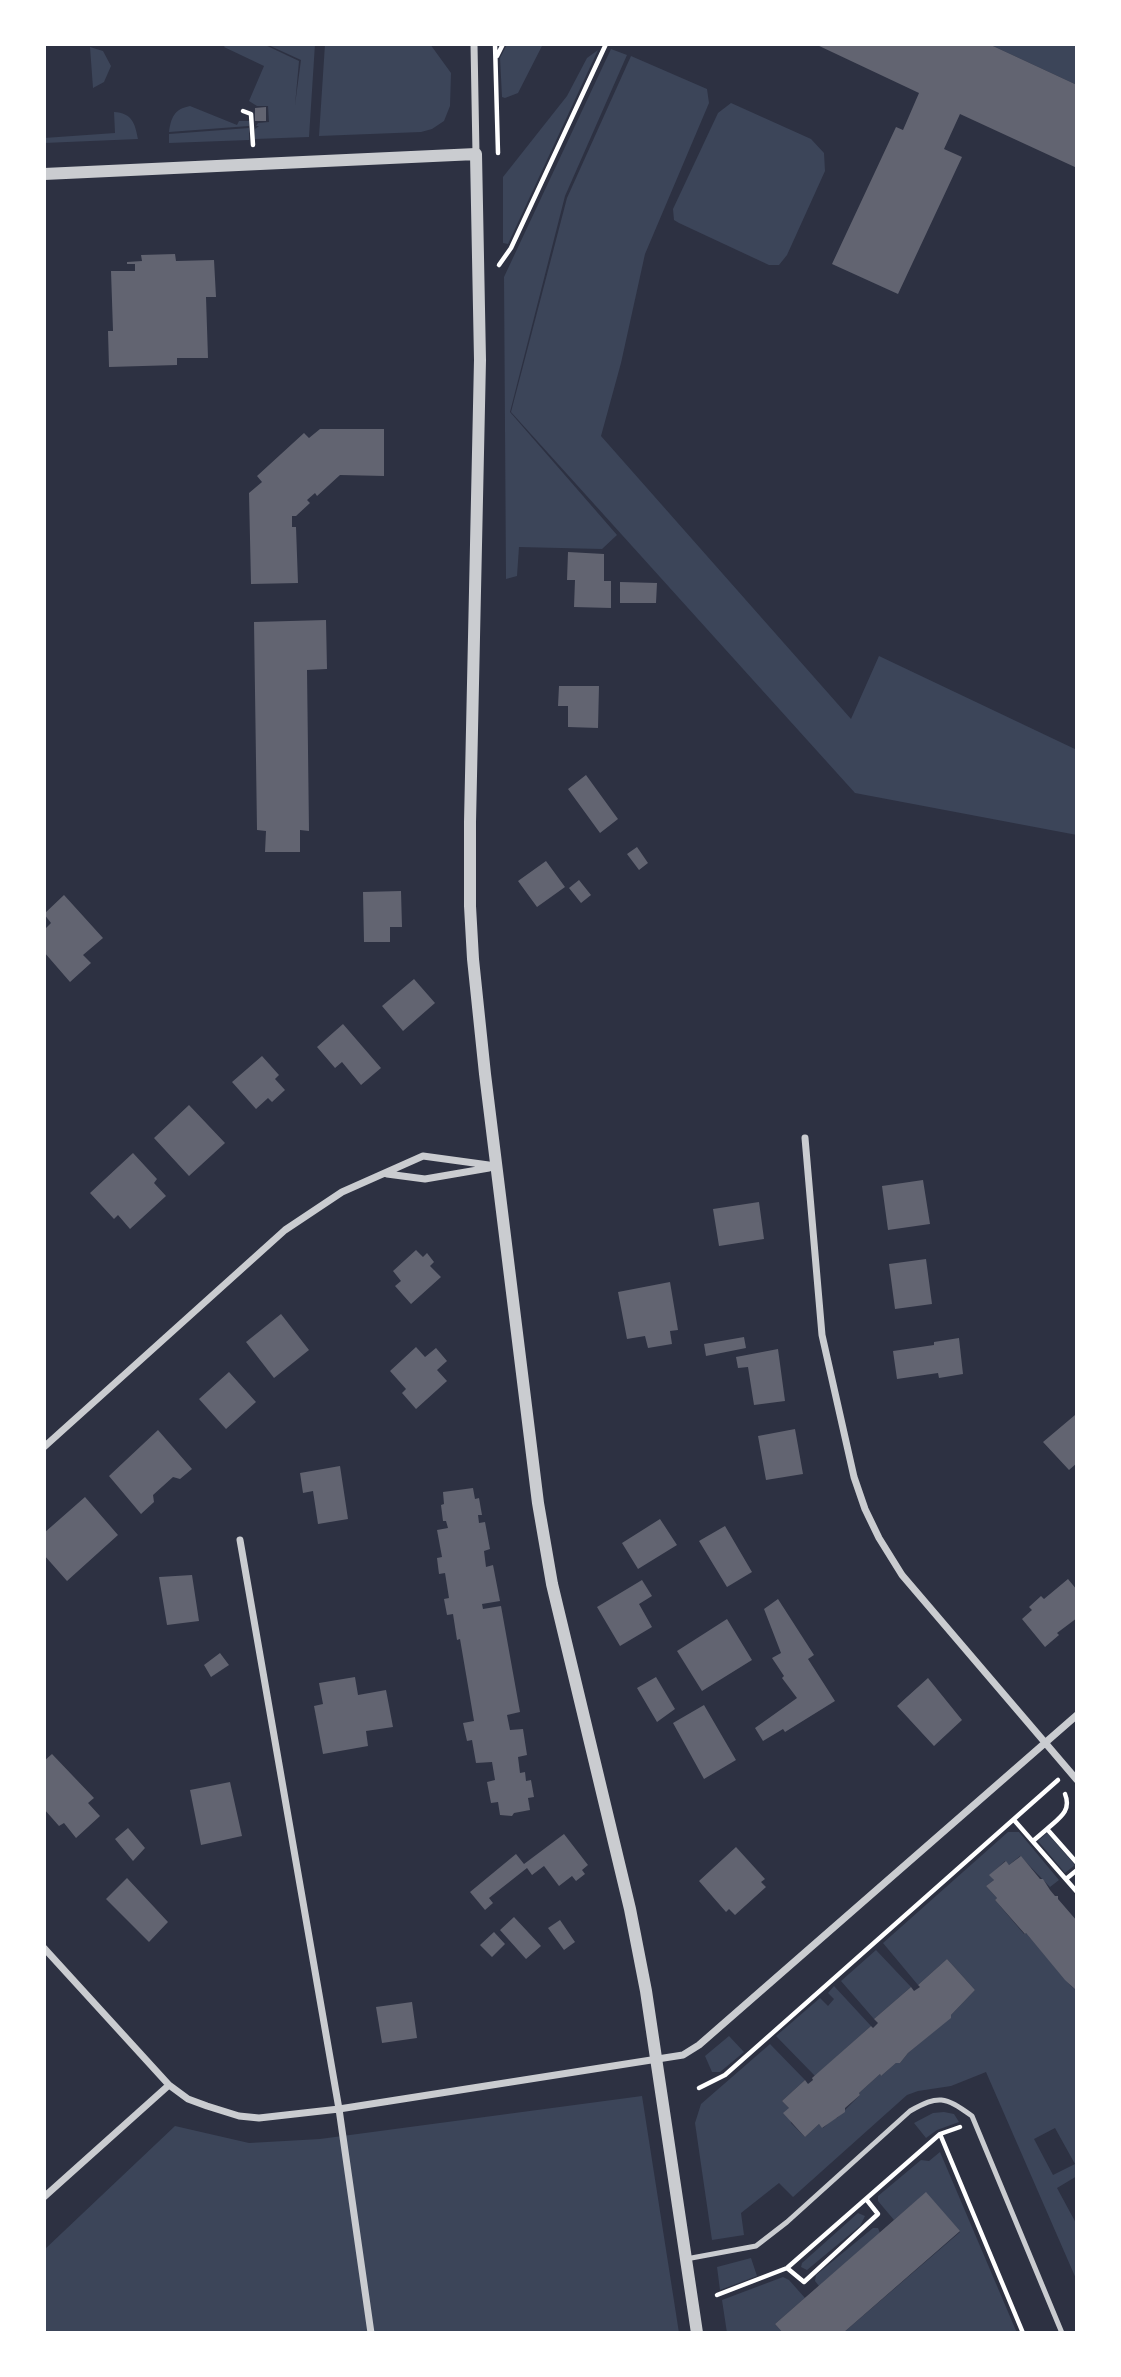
<!DOCTYPE html>
<html>
<head>
<meta charset="utf-8">
<style>
  body { margin:0 }
  #map { position:relative; width:1121px; height:2377px; overflow:hidden; background:#2d3142; font-family:"DejaVu Sans",sans-serif }
  canvas { display:block }
  .frame { position:absolute; inset:0; border:46px solid #fff; pointer-events:none }
</style>
</head>
<body>
<div id="map">
<canvas width="1121" height="2377"></canvas>
<div class="frame"></div>
</div>
<script>
const g = document.querySelector('canvas').getContext('2d');
g.lineJoin = 'round';
function fillPath(path, color) {
  g.fillStyle = color;
  g.fill(path, 'evenodd');
}
function stroke(path, color, width, dash) {
  g.strokeStyle = color;
  g.lineWidth = width;
  g.lineCap = dash ? 'butt' : 'round';
  g.setLineDash(dash || []);
  g.stroke(path);
}
fillPath(new Path2D(`
  M226,44H263L299,61L295,105L301,60L266,44H315L309,137L255,139V129L259,126H256L258,123L269,122L268,106H257L249,101L264,66L224,47Z
  M325,44H430L451,73L450,106L444,121L432,129L421,132L319,136Z
  M507,44H543L518,93L505,98L502,97L500,58Z
  M994,44H1077V85L993,46Z
  M90,47L103,51L111,66L104,82L93,88Z
  M611,49L627,55L565,196L510,412L617,535L602,549L519,547L517,576L506,579L504,277Z
  M598,50L508,244L503,243V177L567,96L587,58Z
  M631,56L707,89L709,103L645,254L621,363L601,436L851,719L879,656L1077,750V835L855,793L511,412L567,198Z
  M731,103L811,139L824,153L825,171L787,255L779,265H769L679,223L674,220L673,209L718,113Z
  M190,106L237,125L239,121H249V126L169,132C171,118 174,109 190,106Z
  M114,112C132,113 135,123 138,139L44,143V138L115,133Z
  M249,128V140L169,143V134Z
  M1008,1832H1019L1059,1880L1050,1887L1020,1856L1009,1865L1005,1861L990,1875L994,1880L986,1886L997,1898L995,1900L1024,1934L1026,1933L1071,1986L1077,1991V2176L1057,2188L1077,2225V2281L986,2072L951,2086L918,2091L907,2095L793,2197L779,2183L741,2213L744,2235L712,2240L695,2123L701,2104L770,2044L805,2080L782,2101L789,2108L791,2123L805,2137L819,2124L823,2128L834,2118H837L860,2095L859,2093L880,2074L881,2076L896,2063H900L908,2053L950,2018L951,2015L975,1990L947,1959L918,1985L883,1943ZM1055,2128L1075,2164L1053,2175L1034,2139Z
  M1047,1833L1075,1865L1065,1873L1038,1841Z
  M876,1950L911,1987L874,2019L841,1981Z
  M834,1986L871,2026L815,2076L776,2036L820,1998L828,2006L834,1999L828,1993Z
  M729,2036L744,2052L720,2072H712L705,2056Z
  M642,2096L679,2333H44V2250L175,2126L249,2143L320,2139Z
  M944,2112L954,2114L959,2122L937,2130L926,2138L914,2123L933,2113Z
  M940,2152L1017,2333H843L960,2232L926,2193L894,2220L878,2201V2196L921,2160L929,2161Z
  M858,2213L865,2216L860,2226L807,2270L801,2267L802,2263Z
  M873,2228H878L880,2233L819,2286L815,2281L816,2275Z
  M751,2258L757,2276L720,2290L717,2267Z
  M783,2277L789,2280L805,2298L775,2324L783,2333H727L722,2300Z`), '#3c4559');
fillPath(new Path2D(`
  M815,44H994L993,46L1077,85V168L960,114L944,149L962,157L898,294L832,264L896,127L903,130L919,93Z
  M266,107V121H255V108Z
  M175,254L176,261L214,260L216,297H206L208,358H177V365L109,367L108,331H113L111,271H135V264H127V262L142,261L141,255Z
  M320,429H384V476L340,475L317,496L315,493L307,500L310,503L296,516H292V527H296L298,583L251,584L249,493L262,482L257,476L304,433L309,438Z
  M568,552L604,554V581H611V608L574,607L575,580H567Z
  M620,582L657,583L656,603H620Z
  M326,620L327,669L307,670L309,831L300,830V852H265L266,831L257,830L254,622Z
  M559,686H599L598,728L568,727V706H558Z
  M586,775L618,819L600,833L568,789Z
  M637,847L648,863L639,870L627,854Z
  M546,861L565,887L537,907L518,881Z
  M579,880L591,895L581,903L569,888Z
  M401,891L402,927H390V942H364L363,892Z
  M64,895L103,938L83,955L91,963L70,982L44,952V930L51,923L44,914Z
  M414,979L435,1003L403,1031L382,1006Z
  M343,1024L381,1068L361,1085L342,1062L335,1068L317,1047Z
  M262,1056L279,1075L275,1079L285,1090L272,1102L268,1098L256,1109L232,1082Z
  M189,1105L225,1143L189,1176L154,1138Z
  M133,1153L157,1179L154,1183L166,1196L130,1229L118,1215L114,1219L90,1193Z
  M923,1180L930,1224L888,1230L882,1186Z
  M759,1202L764,1239L719,1246L713,1209Z
  M416,1250L423,1257L427,1253L434,1262L430,1266L441,1277L411,1304L395,1286L401,1281L393,1271Z
  M926,1259L932,1304L895,1309L889,1264Z
  M670,1282L678,1330L670,1331L672,1344L648,1348L645,1336L627,1339L618,1292Z
  M281,1314L309,1350L274,1378L246,1342Z
  M744,1337L746,1348L706,1356L704,1344Z
  M959,1338L963,1374L939,1378L938,1373L897,1379L893,1351L934,1345V1342Z
  M416,1347L425,1357L436,1348L447,1361L437,1370L447,1381L416,1409L402,1393L406,1389L390,1371Z
  M778,1349L785,1401L754,1405L748,1367L738,1368L736,1357Z
  M229,1372L256,1402L226,1429L199,1399Z
  M1075,1415L1077,1417V1463L1069,1470L1043,1442Z
  M795,1429L803,1474L766,1480L758,1436Z
  M158,1430L192,1469L180,1479L173,1477L153,1495L154,1502L141,1514L109,1476Z
  M340,1466L348,1519L318,1524L313,1491L303,1493L300,1473Z
  M473,1488L475,1499L479,1498L482,1515H478L479,1523L485,1522L490,1549L484,1551L486,1567L493,1565L500,1601L482,1604L483,1609L501,1606L520,1712L507,1715L510,1730L523,1729L527,1755L518,1757L520,1773L525,1772L526,1781L531,1780L534,1797L528,1798L530,1810L514,1813L512,1816L500,1815L498,1802L491,1803L487,1782L495,1780L492,1762L476,1763L472,1740L467,1741L463,1723L474,1721L460,1639L457,1640L453,1614L447,1615L444,1599L449,1598L445,1573L439,1574L437,1558L442,1557L437,1530L448,1528L446,1521H443L441,1505L444,1504L443,1492Z
  M85,1497L118,1535L67,1581L44,1555V1533Z
  M660,1519L677,1545L638,1569L622,1543Z
  M725,1526L752,1572L727,1587L699,1541Z
  M192,1575L199,1621L167,1625L159,1577Z
  M1068,1579L1077,1590V1618L1057,1633L1059,1635L1045,1647L1022,1619L1032,1610L1029,1607L1041,1596L1044,1599Z
  M642,1580L652,1596L639,1604L652,1627L620,1646L597,1607Z
  M778,1599L814,1655L808,1659L835,1701L785,1732L783,1729L763,1741L755,1728L797,1698L782,1678L784,1676L772,1658L781,1653L764,1609Z
  M727,1619L752,1660L702,1691L677,1651Z
  M220,1653L229,1665L211,1677L204,1665Z
  M355,1677L358,1695L386,1690L393,1727L366,1731L368,1746L323,1754L314,1706L323,1704L319,1683Z
  M656,1677L675,1709L657,1722L637,1688Z
  M928,1678L962,1720L934,1746L897,1706Z
  M704,1705L736,1760L704,1779L673,1723Z
  M52,1754L94,1798L88,1803L100,1816L76,1838L64,1823L59,1826L44,1809V1761Z
  M230,1782L242,1836L201,1845L190,1790Z
  M128,1828L145,1848L133,1861L115,1839Z
  M564,1834L588,1865L582,1870L585,1874L576,1881L572,1876L559,1886L544,1866L532,1875L527,1868L489,1898L493,1903L485,1910L470,1892L516,1854L524,1864Z
  M736,1847L765,1879L761,1882L766,1887L735,1915L729,1909L726,1912L699,1881Z
  M1021,1856L1040,1879H1043L1050,1890L1055,1896H1058V1899L1077,1921V1991L1065,1980L1026,1933L1025,1934L995,1900L997,1898L986,1886L994,1880L989,1875L1006,1861L1009,1865Z
  M127,1878L168,1922L149,1942L106,1899Z
  M514,1917L541,1946L526,1959L500,1930Z
  M560,1920L575,1942L564,1950L548,1928Z
  M494,1932L505,1944L492,1957L480,1945Z
  M947,1959L975,1990L951,2015V2018L908,2053L900,2063H896L881,2076L880,2074L859,2093L860,2095L845,2108V2112L822,2128L819,2124L805,2137L783,2113L789,2108L782,2101L805,2080L808,2084L813,2080L812,2078L871,2026L873,2028L878,2023L874,2019L911,1987L914,1991L920,1987L918,1985Z
  M412,2002L417,2038L382,2043L376,2007Z
  M926,2192L960,2231L843,2333H783L775,2324Z`), '#626471');
stroke(new Path2D(`
  M495,44L498,153
  M497,56L503,44
  M243,111L251,114L253,145
  M499,265L511,248L606,44
  M1014,1820L1077,1892
  M1047,1829C1059,1818 1072,1811 1065,1794
  M1033,1841L1047,1829L1077,1863
  M1066,1879L1077,1870
  M699,2088L725,2075L1058,1780
  M940,2134L1023,2333
  M787,2268L804,2282L878,2214L866,2199
  M717,2295L787,2268L940,2134L960,2127`), '#fff', 4.5);
stroke(new Path2D(`
  M686,2259L756,2246L787,2222L910,2111C939,2095 944,2096 972,2116L1062,2333`), '#caccd0', 5);
stroke(new Path2D(`
  M474,44L476,154
  M805,1138L822,1335L854,1477L865,1509L879,1538L902,1575L1077,1780
  M387,1174L425,1179L489,1168
  M44,1447L285,1230L342,1192L423,1156L496,1166
  M240,1540L339,2109L371,2333
  M44,1948L169,2085L188,2099L207,2106L239,2116L259,2118L339,2109L683,2055L699,2045L1077,1715
  M44,2197L169,2085`), '#caccd0', 7);
stroke(new Path2D(`
  M44,174L476,154L480,360L470,822V906L473,959L485,1074L538,1503L552,1584L630,1909L646,1991L697,2333`), '#caccd0', 12);
</script>
</body>
</html>
